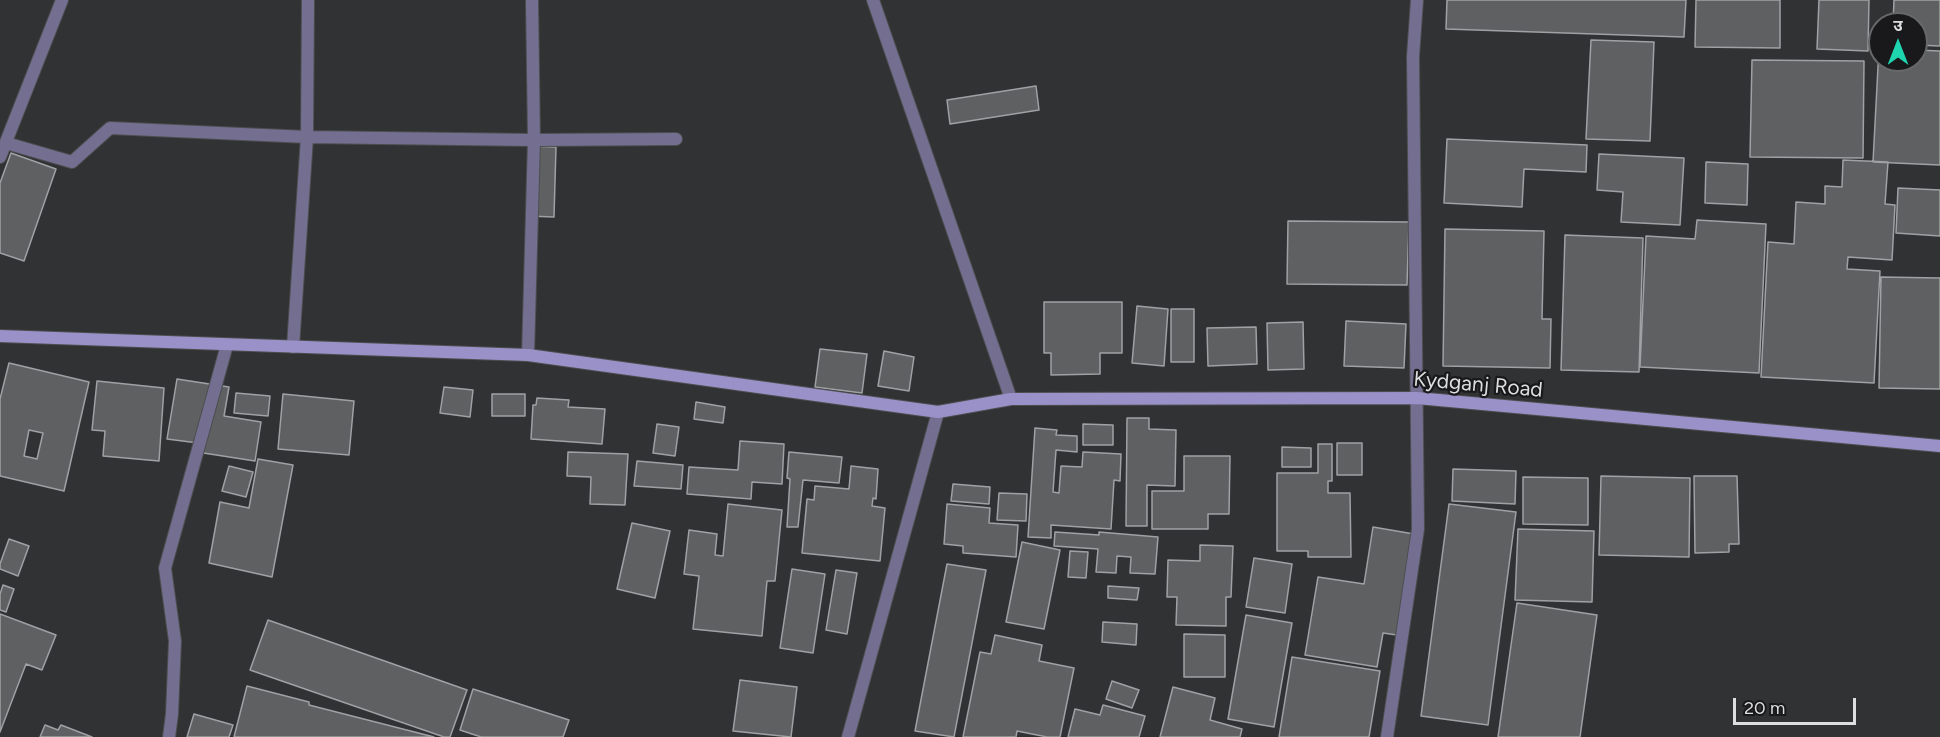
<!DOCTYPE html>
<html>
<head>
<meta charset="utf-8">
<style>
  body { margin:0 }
  #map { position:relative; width:1940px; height:737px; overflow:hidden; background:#313234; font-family:Figtree,"Noto Sans Devanagari",sans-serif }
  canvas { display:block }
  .north { position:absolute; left:1868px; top:12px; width:60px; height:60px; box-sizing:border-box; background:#19191b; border:2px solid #67686a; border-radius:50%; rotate:0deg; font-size:16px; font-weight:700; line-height:24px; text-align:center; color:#dddee0 }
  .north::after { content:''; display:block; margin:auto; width:21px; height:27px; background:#1ed5b0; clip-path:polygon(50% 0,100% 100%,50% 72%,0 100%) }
  .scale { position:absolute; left:1733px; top:698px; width:123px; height:27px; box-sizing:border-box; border:3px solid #dddee0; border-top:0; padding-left:8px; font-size:18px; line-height:21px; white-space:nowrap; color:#dddee0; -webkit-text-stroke:4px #19191b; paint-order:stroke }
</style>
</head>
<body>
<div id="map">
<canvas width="1940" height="737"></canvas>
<div class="north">उ</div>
<div class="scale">20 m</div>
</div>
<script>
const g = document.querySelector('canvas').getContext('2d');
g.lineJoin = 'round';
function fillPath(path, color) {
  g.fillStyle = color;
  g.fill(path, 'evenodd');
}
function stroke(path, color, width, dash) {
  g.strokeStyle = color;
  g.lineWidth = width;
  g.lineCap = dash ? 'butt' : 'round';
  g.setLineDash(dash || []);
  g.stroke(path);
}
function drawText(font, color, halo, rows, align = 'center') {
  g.font = font + ' Figtree,sans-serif';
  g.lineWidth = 4.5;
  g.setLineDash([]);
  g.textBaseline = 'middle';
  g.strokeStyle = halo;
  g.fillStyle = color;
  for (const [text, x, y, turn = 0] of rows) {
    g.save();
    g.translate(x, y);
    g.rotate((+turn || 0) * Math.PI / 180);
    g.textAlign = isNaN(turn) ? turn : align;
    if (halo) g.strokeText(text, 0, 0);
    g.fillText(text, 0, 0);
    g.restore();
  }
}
const building = new Path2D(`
  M1447,0H1686L1684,37L1446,29Z
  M1696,0H1780V48L1695,47Z
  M1819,0H1869L1868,51L1817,49Z
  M1894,0H1940V46L1916,45V24H1893Z
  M1591,40L1654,42L1650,141L1586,139Z
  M1879,48L1880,60H1916V50L1940,51V165L1873,162Z
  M1752,60L1864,61L1863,158L1750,157Z
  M1036,86L1039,110L950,124L947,100Z
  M1447,139L1587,145L1586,172L1524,169L1522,207L1444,203Z
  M530,146L556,147L554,217L528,216Z
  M11,153L56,169L24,261L0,253V183Z
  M1599,154L1684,158L1680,225L1621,222L1623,192L1597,190Z
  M1843,160L1888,162L1885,204L1895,205L1892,260L1848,257L1847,269L1880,271L1874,383L1761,377L1768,242L1794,244L1796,202L1825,204V186L1842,187Z
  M1706,162L1748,164L1747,205L1705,203Z
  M1898,188L1940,190V236L1896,233Z
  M1697,220L1766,224L1759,373L1640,367L1646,236L1695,239Z
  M1288,221L1409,222L1407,285L1287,284Z
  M1445,229L1544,231L1542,319H1551L1550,368L1443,366Z
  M1565,235L1643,238L1639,372L1561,370Z
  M1881,277L1940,278V389L1879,388Z
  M1044,302H1122V353H1100V374L1051,375V353H1044Z
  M1137,306L1168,309L1164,366L1132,363Z
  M1171,309H1194V362H1171Z
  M1346,321L1406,324L1404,368L1344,366Z
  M1303,322L1304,369L1268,370L1267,323Z
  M1256,327L1257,364L1208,366L1207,328Z
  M820,349L867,354L862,393L815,387Z
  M884,351L914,357L909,391L878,386Z
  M9,363L89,382L64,491L0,476V399ZM29,430L43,433L37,459L24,456Z
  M177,379L229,387L224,416L261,422L255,461L197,452L198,443L167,439Z
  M97,381L164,388L159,461L103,456L105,431L92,430Z
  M444,387L473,390L470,417L440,413Z
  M236,393L270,396L268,416L234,413Z
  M283,394L354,401L349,455L278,449Z
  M492,394H525V416H492Z
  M537,398L569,400L568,407L605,409L602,444L531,439L533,405H536Z
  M696,402L725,407L723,423L694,419Z
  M1127,418H1149V429L1176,430L1175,486L1147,485V526H1126Z
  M657,424L679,427L675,456L653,453Z
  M1083,424L1113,425V445H1083Z
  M1035,428L1057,430L1056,435L1077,436V452L1056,450L1053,492L1059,493L1061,466L1082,467L1083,452L1121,454L1120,481L1114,480L1111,529L1051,525V538L1028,537Z
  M740,441L784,444L782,484L752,482L751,499L687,494L689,467L738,470Z
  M1337,443H1362V475H1337Z
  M1318,444H1332V481H1328V493H1350L1351,557H1308V551H1277V473H1318Z
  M1282,447L1311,448V467H1282Z
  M568,452L628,454L625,505L590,504L591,477L567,476Z
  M789,452L842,457L839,483L803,480L798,527H787L790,479L787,478Z
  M1184,456H1230L1229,514H1208V529H1152V491H1184Z
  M258,459L293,465L272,577L209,563L220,502L249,508Z
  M637,461L683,465L681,489L634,486Z
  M229,466L253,472L246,497L222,491Z
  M851,466L878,469L876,499L873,498L872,506L885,508L880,561L802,553L807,499L814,500L815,486L849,489Z
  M1453,469L1516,471L1515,504L1452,501Z
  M1601,476L1690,478L1689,557L1599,555Z
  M1694,476H1737L1739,544H1729V552L1695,553Z
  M1523,477L1588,478V525L1523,524Z
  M953,484L990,487L989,504L951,501Z
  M999,493L1027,494L1026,521L997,520Z
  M728,504L782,510L775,581H767L762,636L693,629L699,576L684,574L689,530L717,534L715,555L723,556Z
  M947,504L990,508L989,523L1018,525L1016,557L963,553V546L944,544Z
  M1449,504L1516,512L1488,725L1421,716Z
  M632,523L670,531L655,598L617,589Z
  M1373,527L1414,534L1397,635L1383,633L1377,667L1305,655L1318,577L1364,584Z
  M1518,529L1594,531L1592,602L1515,600Z
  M1055,532L1099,535V532L1158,537L1155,574L1130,573L1131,557L1117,556L1116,573L1096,572L1098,549L1054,546Z
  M9,539L29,546L18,576L0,569V564Z
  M1022,542L1060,550L1044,629L1006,622Z
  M1200,545L1233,546L1231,597H1226V626L1176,625L1177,597H1167L1168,560L1200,561Z
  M1070,551L1088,552L1086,578L1068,577Z
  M1254,558L1292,564L1285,613L1246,607Z
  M947,564L986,570L954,737L915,731Z
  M792,569L825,574L813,653L780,648Z
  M836,570L857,573L847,634L826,630Z
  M3,585L14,589L6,612L0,610V594Z
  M1108,586L1139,588L1137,600L1108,598Z
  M1517,603L1597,615L1580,737H1498Z
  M0,614L56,635L42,670L26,664L0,732Z
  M1246,615L1292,623L1274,727L1228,719Z
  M268,620L467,690L450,737H444L250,670Z
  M1103,622L1137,624L1136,645L1102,642Z
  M1184,634L1225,635V677H1184Z
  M995,635L1042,645L1039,661L1074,668L1060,737H1047L1017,731L1016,737H963L980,652L991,654Z
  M1292,657L1380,671L1369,737H1279Z
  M740,680L797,687L791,737L733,731Z
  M1112,681L1139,690L1132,708L1106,699Z
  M247,686L309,702V705L434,737H234Z
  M1173,687L1215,698L1210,720L1242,729L1240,737H1160Z
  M473,689L569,720L563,737H481L460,730Z
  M1103,705L1145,716L1139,737H1068L1075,709L1100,715Z
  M194,714L233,725L229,737H187Z
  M45,725L58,730L61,725L92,737H40Z`);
fillPath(building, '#5e6062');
stroke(building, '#9fa2a4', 1.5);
const minor = new Path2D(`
  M873,0L1011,399
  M6,143L72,162L110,128L307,137L534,140L676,139
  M0,157L62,0
  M293,347L307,137L308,0
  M528,355L534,140L532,0
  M169,737L172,714L175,641L165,568L227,345
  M1387,737L1418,529L1413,57L1417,0`);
const tertiary = new Path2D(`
  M848,737L938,412`);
const secondary = new Path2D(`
  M0,336L528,355L938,412L1011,399L1417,398L1940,446`);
stroke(minor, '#4d4e50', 14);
stroke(tertiary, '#4d4e50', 14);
stroke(secondary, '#4d4e50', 14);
stroke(minor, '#746f91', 12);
stroke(tertiary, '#746f91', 12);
stroke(secondary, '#9a91c8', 12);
drawText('21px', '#dddee0', '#19191b', [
  ["Kydganj Road",1478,385,5]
]);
</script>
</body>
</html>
